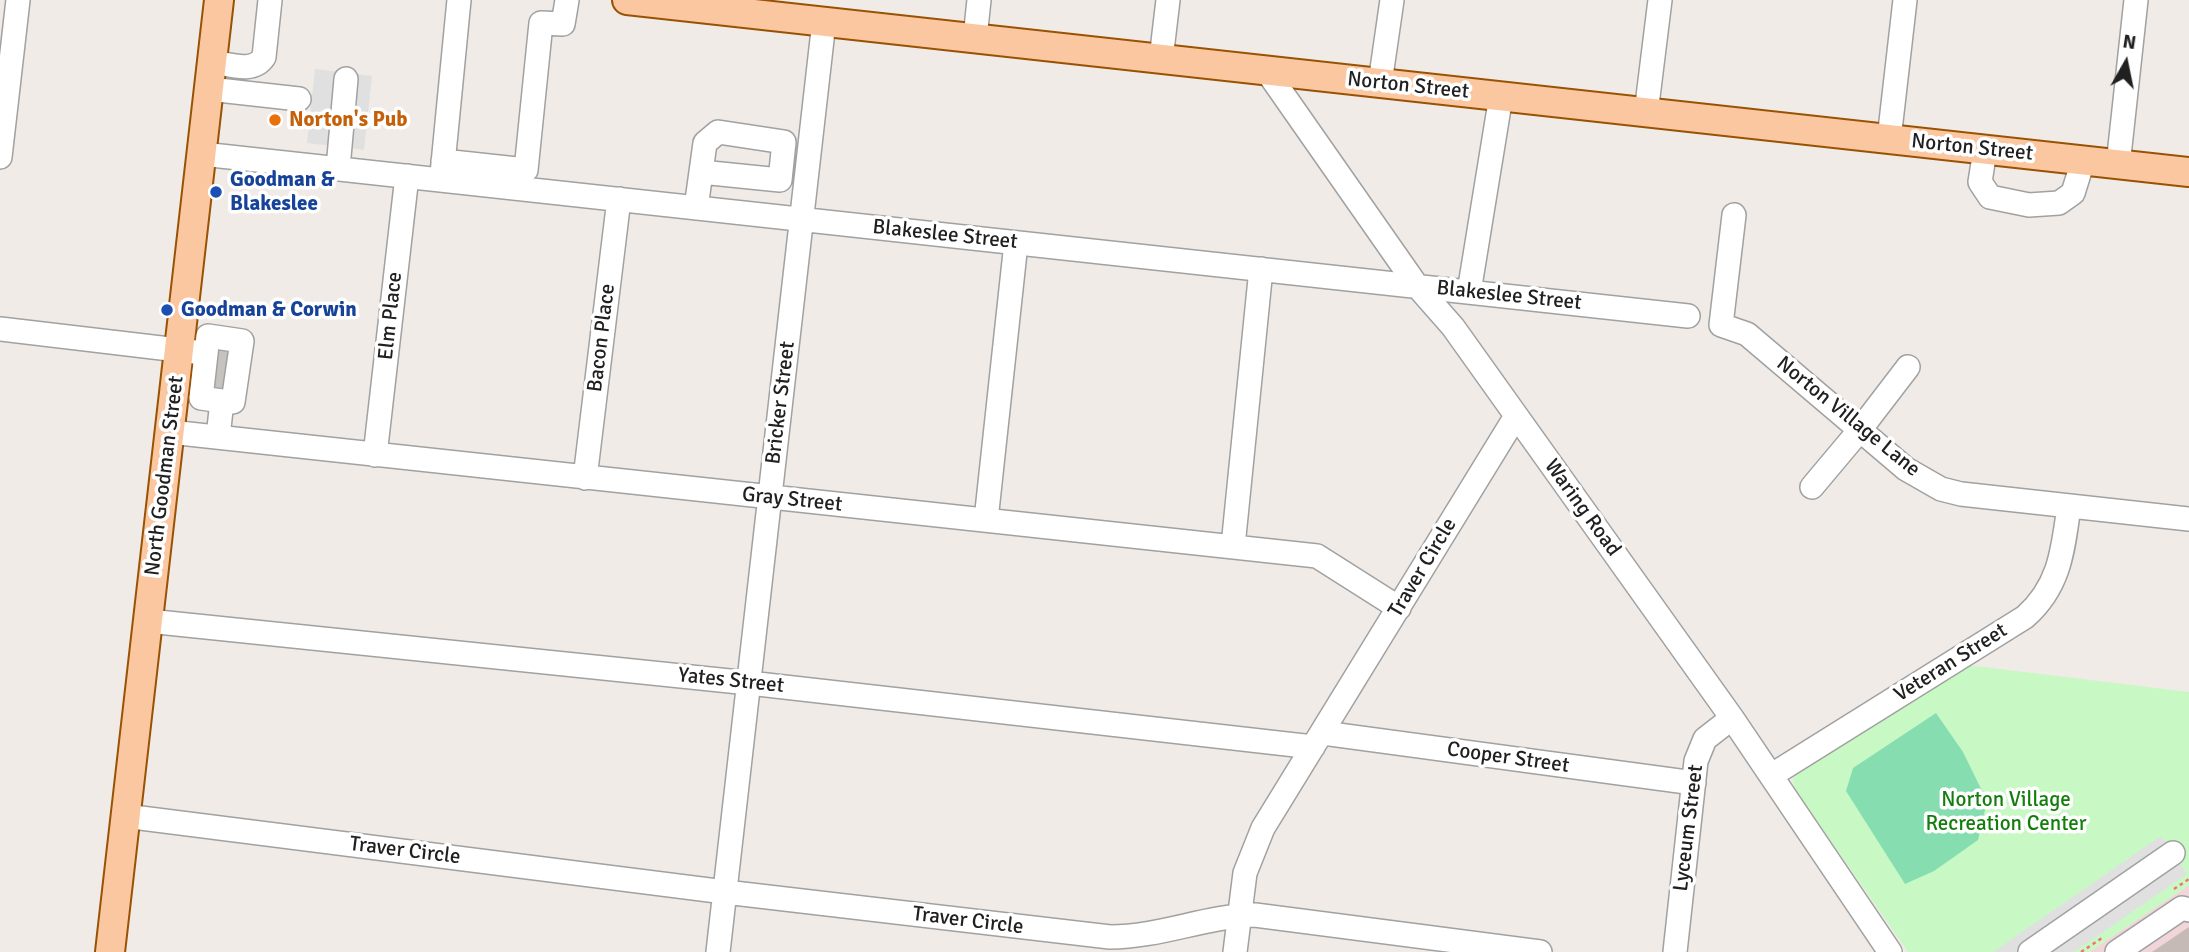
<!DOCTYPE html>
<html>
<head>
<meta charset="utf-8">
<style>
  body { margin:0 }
  #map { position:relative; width:2189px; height:952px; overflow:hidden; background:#f0ebe6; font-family:Signika,sans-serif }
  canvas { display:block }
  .north { position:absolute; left:2091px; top:28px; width:70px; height:70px; -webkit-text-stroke:5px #fff; paint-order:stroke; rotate:9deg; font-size:19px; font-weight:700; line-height:28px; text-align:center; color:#202020 }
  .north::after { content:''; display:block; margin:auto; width:24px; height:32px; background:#202020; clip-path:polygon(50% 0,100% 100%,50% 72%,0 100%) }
</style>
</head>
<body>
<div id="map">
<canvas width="2189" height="952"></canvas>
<div class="north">N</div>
</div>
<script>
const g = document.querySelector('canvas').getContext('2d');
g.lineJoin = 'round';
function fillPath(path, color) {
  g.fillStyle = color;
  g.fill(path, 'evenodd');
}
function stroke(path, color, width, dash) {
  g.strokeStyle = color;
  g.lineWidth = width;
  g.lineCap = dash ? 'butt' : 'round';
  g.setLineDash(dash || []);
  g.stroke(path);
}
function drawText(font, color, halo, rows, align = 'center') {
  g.font = font + ' Signika,sans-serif';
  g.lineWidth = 7;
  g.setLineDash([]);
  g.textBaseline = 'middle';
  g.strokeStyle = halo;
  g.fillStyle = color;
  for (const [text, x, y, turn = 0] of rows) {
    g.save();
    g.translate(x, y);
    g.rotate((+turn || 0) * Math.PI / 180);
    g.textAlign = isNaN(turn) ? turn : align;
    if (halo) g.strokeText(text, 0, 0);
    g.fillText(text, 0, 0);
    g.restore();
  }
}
fillPath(new Path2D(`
  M2189,885V952H2089Z`), '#f0d6d9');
fillPath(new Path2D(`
  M1967,665L2189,692V885L2089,952H1908L1794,788L1793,779L1795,773Z`), '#c8f9c5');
fillPath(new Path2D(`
  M1936,713L1963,752L1987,801L1978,840L1934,871L1905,884L1846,791L1853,768Z`), '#86deb0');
fillPath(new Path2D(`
  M315,69L372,76L364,150L307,143Z
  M2161,836L2187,874L2074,952H1993Z`), '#e0e0e0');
fillPath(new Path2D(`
  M2189,927V952H2152Z`), '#c5bab6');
stroke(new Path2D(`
  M213,358L230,360
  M211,376L229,378`), '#c6c2be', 23, [23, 11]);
const minor = new Path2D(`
  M975,38L979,0
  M1161,59L1168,0
  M212,62C229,64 253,74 264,57L270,0
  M1266,70L1417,286L1453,327L1732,718L1890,952
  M1380,83L1392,0
  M209,89L299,99
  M1646,113L1660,0
  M1889,139L1905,0
  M1985,150L1980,182L1990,197L2029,205L2059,203L2073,193L2083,161
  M202,154L1688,316
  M0,157L18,0
  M443,161L526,170L541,23L563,24L567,0
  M2118,165L2136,0
  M338,168L346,79
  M442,174L459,0
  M696,208L705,143L718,132L784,142L780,180L701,172
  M1734,215L1721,325L1747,334L1906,469L1941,489L1961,494L2189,519
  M1469,292L1501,96
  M0,329L195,352
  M170,432L1317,556L1399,608
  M218,437L222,401L233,402L242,341L208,336L201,398L222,401
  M375,455L407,176
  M585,478L619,199
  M1812,487L1859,431L1908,367
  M986,520L1016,243
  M1233,546L1261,269
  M148,621L749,683L1313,747
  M1323,733L1694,783
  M1772,775L2025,617C2060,586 2063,550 2069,506
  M125,816L725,892L1110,937C1160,937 1206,916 1255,915L1540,952
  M718,952L824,22
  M1235,952L1245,873L1263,828L1516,416
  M1675,952L1696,761L1705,739L1732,718
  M2030,952L2173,853
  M2117,952L2182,908L2189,910`);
const major = new Path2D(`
  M627,0L2189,172
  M110,952L219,0`);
stroke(minor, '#a1a1a1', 26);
stroke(major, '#995202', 32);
stroke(new Path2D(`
  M2174,889L2189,879
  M2081,952L2102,938`), '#f87075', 2.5, [3.5, 3.5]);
stroke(minor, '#fff', 23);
stroke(major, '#fac7a1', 28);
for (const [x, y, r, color] of [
  [275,120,7,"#e8710a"],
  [216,192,7,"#1a4fb4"],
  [167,310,7,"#1a4fb4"]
]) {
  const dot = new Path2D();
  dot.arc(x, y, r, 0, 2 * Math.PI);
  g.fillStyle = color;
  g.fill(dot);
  stroke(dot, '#fff', 2.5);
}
drawText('21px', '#202020', '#fff', [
  ["Norton Street",1408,86,6],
  ["Norton Street",1972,148,6],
  ["Blakeslee Street",945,235,6],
  ["Blakeslee Street",1509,296,6],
  ["Elm Place",391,316,-84],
  ["Bacon Place",602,338,-83],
  ["Bricker Street",781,403,-83],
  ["Norton Village Lane",1848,417,39],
  ["North Goodman Street",165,476,-83],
  ["Gray Street",792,500,6],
  ["Waring Road",1582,508,54],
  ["Traver Circle",1423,568,-59],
  ["Veteran Street",1951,663,-32],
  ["Yates Street",731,681,6],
  ["Cooper Street",1508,758,8],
  ["Lyceum Street",1689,828,-83],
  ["Traver Circle",405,851,7],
  ["Traver Circle",968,921,7]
]);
drawText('bold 21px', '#c56008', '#fff', [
  ["Norton's Pub",289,120]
], 'left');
drawText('bold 21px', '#164399', '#fff', [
  ["Goodman &",230,180],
  ["Blakeslee",230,204],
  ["Goodman & Corwin",181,310]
], 'left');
drawText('21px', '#147e0d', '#fff', [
  ["Norton Village",2006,800],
  ["Recreation Center",2006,824]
]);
</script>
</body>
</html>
